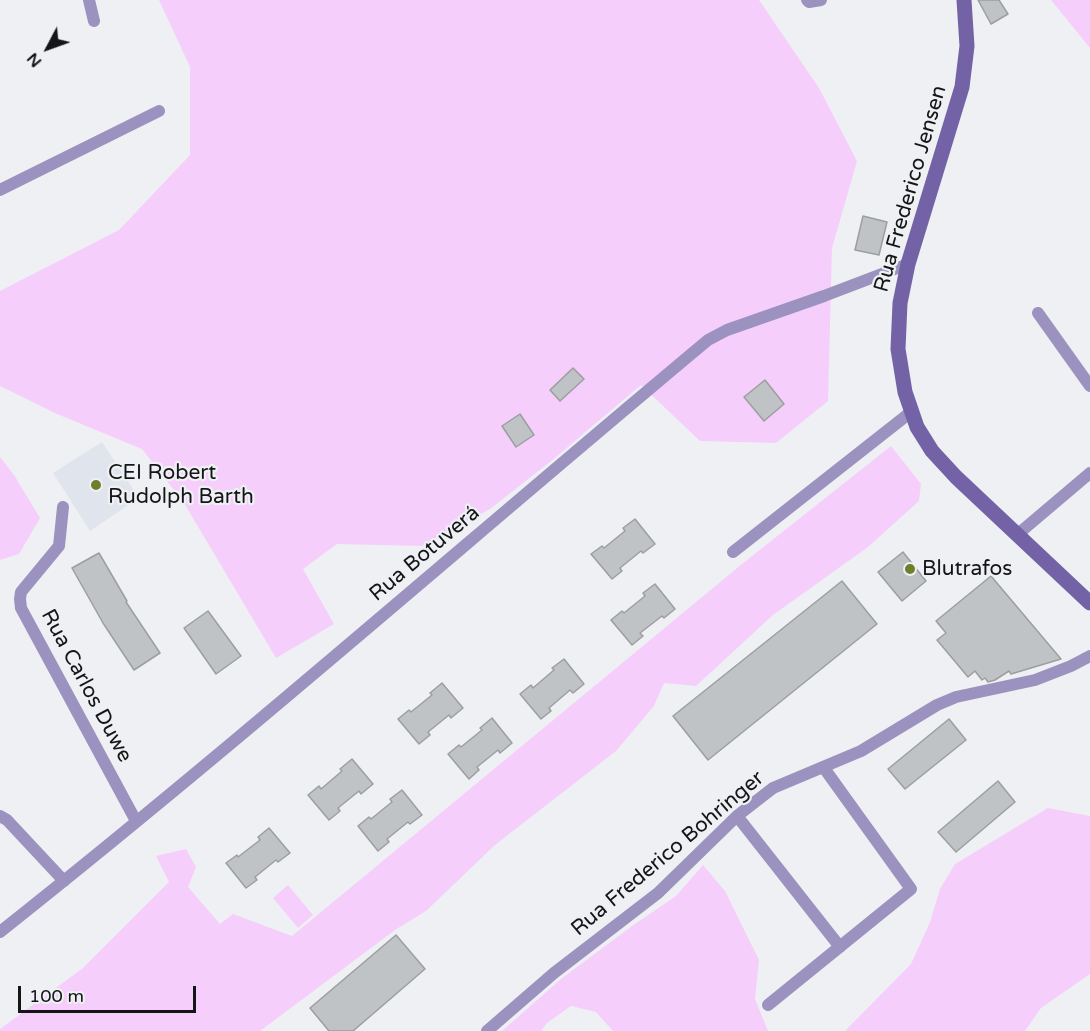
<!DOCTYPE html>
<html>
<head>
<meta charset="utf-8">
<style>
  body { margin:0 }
  #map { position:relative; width:1090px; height:1031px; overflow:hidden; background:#eff0f3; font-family:"Varela Round",sans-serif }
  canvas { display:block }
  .north { position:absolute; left:18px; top:18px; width:60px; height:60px; -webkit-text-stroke:4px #eff0f3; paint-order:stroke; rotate:229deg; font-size:16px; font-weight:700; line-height:24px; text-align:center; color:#141516 }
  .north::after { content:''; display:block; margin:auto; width:21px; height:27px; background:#141516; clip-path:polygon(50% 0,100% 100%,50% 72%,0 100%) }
  .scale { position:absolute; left:18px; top:986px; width:178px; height:27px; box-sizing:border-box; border:3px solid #141516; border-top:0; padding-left:8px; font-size:18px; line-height:21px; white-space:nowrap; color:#141516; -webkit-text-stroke:4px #eff0f3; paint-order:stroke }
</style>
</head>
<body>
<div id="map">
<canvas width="1090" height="1031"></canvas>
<div class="north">N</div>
<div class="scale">100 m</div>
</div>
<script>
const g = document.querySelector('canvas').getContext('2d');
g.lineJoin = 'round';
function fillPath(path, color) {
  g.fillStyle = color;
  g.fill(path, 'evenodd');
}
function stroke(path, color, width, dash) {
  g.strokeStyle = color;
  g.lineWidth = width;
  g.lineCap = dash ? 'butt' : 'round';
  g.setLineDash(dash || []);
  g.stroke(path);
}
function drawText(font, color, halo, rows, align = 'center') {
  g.font = font + ' "Varela Round",sans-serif';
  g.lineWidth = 4.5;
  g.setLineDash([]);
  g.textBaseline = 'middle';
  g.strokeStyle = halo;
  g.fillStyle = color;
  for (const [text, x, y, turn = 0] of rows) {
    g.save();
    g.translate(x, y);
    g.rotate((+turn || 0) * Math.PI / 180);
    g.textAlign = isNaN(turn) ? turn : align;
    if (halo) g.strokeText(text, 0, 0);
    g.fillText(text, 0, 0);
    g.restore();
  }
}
fillPath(new Path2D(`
  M102,442L139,498L90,531L53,473Z`), '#dfe4ed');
fillPath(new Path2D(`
  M159,0H759L819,88L857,161L832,248L828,401L776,443L700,441L641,385L550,462L490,509L422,546L337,544L303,569L334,624L276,658L184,503L142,449L57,414L0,386V291L119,230L190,155V67Z
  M1051,0H1090V48Z
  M891,446L921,484L919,501L868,547L773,615L696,686L664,683L654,706L616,751L495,845L426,911L395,930L260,1031H0V1029L83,968L169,882L156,856L186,849L196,867L188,887L220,924L233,914L292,936L742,564Z
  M0,457L14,475L40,518L19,554L0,560Z
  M1048,808L1090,816V974L1041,1008L1025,1031H845L911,964L930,922L940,889L955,864Z
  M703,865L725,891L759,960L755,999L768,1031H613L596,1012L571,1006L547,1023L541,1031H502L561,979L632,926L676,896Z
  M288,885L313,915L298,928L273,898Z`), '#f6cefc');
const building = new Path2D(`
  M978,0H999L1008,14L991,24Z
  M863,216L887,222L879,255L855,250Z
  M573,368L584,379L560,401L550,390Z
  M765,380L784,404L764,421L744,397Z
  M520,414L534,435L516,447L502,426Z
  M635,519L655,544L643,553L641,551L620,568L622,571L612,579L591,554L602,546L604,548L625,531L623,528Z
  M903,552L926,581L902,601L878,572Z
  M99,553L127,601L126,602L160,653L134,670L103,623L72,568Z
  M991,576L1061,659L1011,674L1009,671L995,680L988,682L985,678L982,680L975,671L968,677L937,640L946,633L936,621Z
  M842,581L877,624L708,760L673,716Z
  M655,584L675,609L664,618L662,616L640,633L643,636L632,645L611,620L622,611L624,613L645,596L643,593Z
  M208,611L241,656L216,674L184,628Z
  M564,659L584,684L573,693L570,690L549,708L551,711L541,719L520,694L531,685L533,688L554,670L552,668Z
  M442,683L463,708L451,718L449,715L428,732L430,735L419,744L398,719L409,710L411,712L432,695L430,693Z
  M492,718L512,743L500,753L498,750L477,767L479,770L469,779L448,754L459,745L461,747L482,730L480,728Z
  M949,719L966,740L905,789L888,769Z
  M352,759L373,784L361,794L359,791L338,808L340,811L329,820L308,795L319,786L321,789L342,771L340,769Z
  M998,781L1015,802L956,852L938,832Z
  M402,790L422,815L410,824L408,822L387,839L389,842L378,851L358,826L369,817L371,819L392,802L390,799Z
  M269,828L290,853L278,862L276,860L255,877L257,880L246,888L226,863L237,855L238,857L260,840L258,837Z
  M396,935L425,969L353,1031H329L310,1008Z`);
fillPath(building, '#c0c3c5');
stroke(building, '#9c9ea0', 1.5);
stroke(new Path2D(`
  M89,0L94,21
  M807,0L809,2L821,0
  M0,190L159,111
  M1038,313L1090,386
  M63,507L59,546L21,592L20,599L21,608L136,821
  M1018,534L1090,473
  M733,552L911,412
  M0,816L7,820L64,881
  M737,816L840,947
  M0,932C241,741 472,537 708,340L727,330L824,296L908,264
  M768,1005L911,889L824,768
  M487,1031L554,973L658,893L737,816L773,788L861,751L937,705L956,697L1035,680L1071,666L1090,656`), '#9b92c0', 12);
stroke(new Path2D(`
  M964,0L967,46L962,87L908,264L900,303L898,349L905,392L917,427L932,451L956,477L1090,603`), '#7363a6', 15);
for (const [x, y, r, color] of [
  [96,485,6,"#6f7e2d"],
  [910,569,6,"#6f7e2d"]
]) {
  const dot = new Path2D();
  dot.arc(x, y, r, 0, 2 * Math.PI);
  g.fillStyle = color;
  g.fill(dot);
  stroke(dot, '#eff0f3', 2);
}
drawText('21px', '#141516', '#eff0f3', [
  ["Rua Frederico Jensen",911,189,-74],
  ["Rua Botuverá",425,554,-40],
  ["Rua Carlos Duwe",86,686,62],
  ["Rua Frederico Bohringer",668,854,-40]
]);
drawText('21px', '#141516', '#eff0f3', [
  ["CEI Robert",108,473],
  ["Rudolph Barth",108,497],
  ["Blutrafos",922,569]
], 'left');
</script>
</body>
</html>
